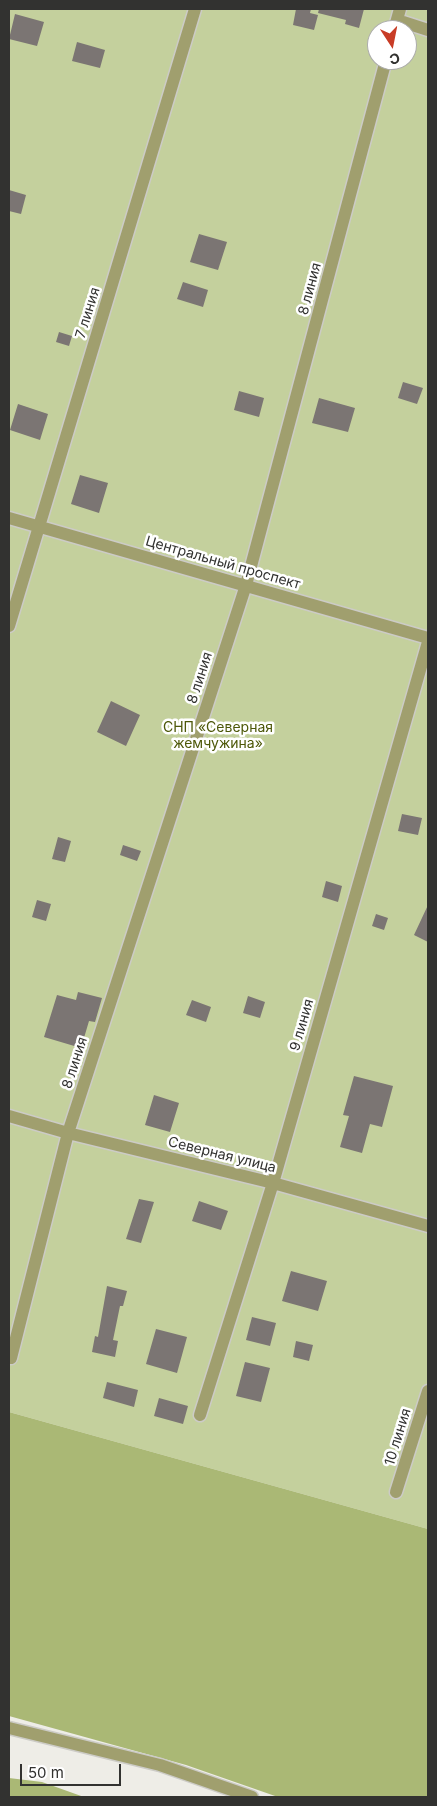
<!DOCTYPE html>
<html>
<head>
<meta charset="utf-8">
<style>
  body { margin:0 }
  #map { position:relative; width:437px; height:1806px; overflow:hidden; background:#eeede7; font-family:Inter,sans-serif }
  canvas { display:block }
  .frame { position:absolute; inset:0; border:10px solid #323230; pointer-events:none }
  .north { position:absolute; left:367px; top:20px; width:50px; height:50px; box-sizing:border-box; background:#fff; border:1px solid #adadac; border-radius:50%; rotate:169deg; font-size:14px; font-weight:700; line-height:20px; text-align:center; color:#323230 }
  .north::after { content:''; display:block; margin:auto; width:18px; height:22px; background:#c83c26; clip-path:polygon(50% 0,100% 100%,50% 72%,0 100%) }
  .scale { position:absolute; left:20px; top:1764px; width:101px; height:22px; box-sizing:border-box; border:2px solid #323230; border-top:0; padding-left:6px; font-size:15px; line-height:18px; white-space:nowrap; color:#323230; -webkit-text-stroke:4px #fff; paint-order:stroke }
</style>
</head>
<body>
<div id="map">
<canvas width="437" height="1806"></canvas>
<div class="frame"></div>
<div class="north">С</div>
<div class="scale">50 m</div>
</div>
<script>
const g = document.querySelector('canvas').getContext('2d');
g.lineJoin = 'round';
function fillPath(path, color) {
  g.fillStyle = color;
  g.fill(path, 'evenodd');
}
function stroke(path, color, width, dash) {
  g.strokeStyle = color;
  g.lineWidth = width;
  g.lineCap = dash ? 'butt' : 'round';
  g.setLineDash(dash || []);
  g.stroke(path);
}
function drawText(font, color, halo, rows, align = 'center') {
  g.font = font + ' Inter,sans-serif';
  g.lineWidth = 5;
  g.setLineDash([]);
  g.textBaseline = 'middle';
  g.strokeStyle = halo;
  g.fillStyle = color;
  for (const [text, x, y, turn = 0] of rows) {
    g.save();
    g.translate(x, y);
    g.rotate((+turn || 0) * Math.PI / 180);
    g.textAlign = isNaN(turn) ? turn : align;
    if (halo) g.strokeText(text, 0, 0);
    g.fillText(text, 0, 0);
    g.restore();
  }
}
fillPath(new Path2D(`
  M9,9H428V1529L9,1412ZM377,30H407V60H377Z`), '#c4d09d');
fillPath(new Path2D(`
  M9,1412L428,1529V1797H278L186,1765L9,1716Z
  M9,1778L42,1782L84,1797H9Z`), '#aab875');
fillPath(new Path2D(`
  M296,9H311L310,13L318,15L314,30L293,25Z
  M319,9H364L359,28L345,24L346,20L318,13Z
  M15,14L44,22L37,46L9,39Z
  M77,42L105,50L100,68L72,61Z
  M9,190L26,195L21,214L9,211Z
  M199,234L227,242L218,270L190,262Z
  M183,282L208,290L203,307L177,299Z
  M59,332L72,336L69,346L56,342Z
  M403,382L423,388L417,404L398,398Z
  M239,391L264,398L259,417L234,410Z
  M319,398L355,408L348,432L312,423Z
  M18,404L48,414L40,440L10,430Z
  M80,475L108,483L99,513L71,504Z
  M111,701L140,715L126,746L97,732Z
  M402,814L422,818L418,835L398,831Z
  M58,837L71,841L65,862L52,859Z
  M123,845L141,851L137,861L120,855Z
  M326,881L342,886L338,902L322,897Z
  M37,900L51,904L46,921L32,917Z
  M428,905V942L414,935Z
  M376,914L388,918L384,930L372,926Z
  M78,992L102,998L95,1022L89,1021L81,1048L44,1037L57,995L76,1000Z
  M248,996L265,1002L260,1018L243,1013Z
  M192,1000L211,1007L206,1022L186,1015Z
  M354,1076L393,1086L382,1127L370,1124L362,1153L340,1147L349,1116L343,1115Z
  M154,1095L179,1103L170,1132L145,1125Z
  M139,1199L154,1202L141,1243L126,1239Z
  M199,1201L228,1211L221,1230L192,1221Z
  M291,1271L327,1281L318,1311L282,1301Z
  M107,1286L127,1291L123,1306H120L113,1340L118,1341L115,1357L92,1352L95,1336L98,1337Z
  M252,1317L276,1323L270,1346L246,1340Z
  M156,1329L187,1337L177,1373L146,1364Z
  M296,1341L313,1345L309,1361L293,1357Z
  M245,1362L270,1368L261,1402L236,1396Z
  M107,1382L138,1390L134,1407L103,1398Z
  M159,1398L188,1406L183,1424L154,1416Z`), '#7b7573');
const minor = new Path2D(`
  M397,20L428,30
  M394,30L400,9
  M9,518L428,638
  M9,626L195,9
  M9,1116L68,1133L273,1183L428,1226
  M11,1358L68,1133L246,585L386,60
  M200,1415L273,1183L428,642
  M396,1492L428,1391
  M9,1728L160,1765L252,1797`);
stroke(minor, '#cccbc6', 15);
stroke(minor, '#a09f6e', 12);
drawText('14px', '#323230', '#fff', [
  ["8 линия",310,289,-75],
  ["7 линия",88,313,-73],
  ["Центральный проспект",223,563,16],
  ["8 линия",200,678,-72],
  ["9 линия",302,1025,-74],
  ["8 линия",75,1063,-72],
  ["Северная улица",222,1155,14],
  ["10 линия",398,1437,-73]
]);
drawText('14px', '#4d5809', '#fff', [
  ["СНП «Северная",218,728],
  ["жемчужина»",218,744]
]);
</script>
</body>
</html>
